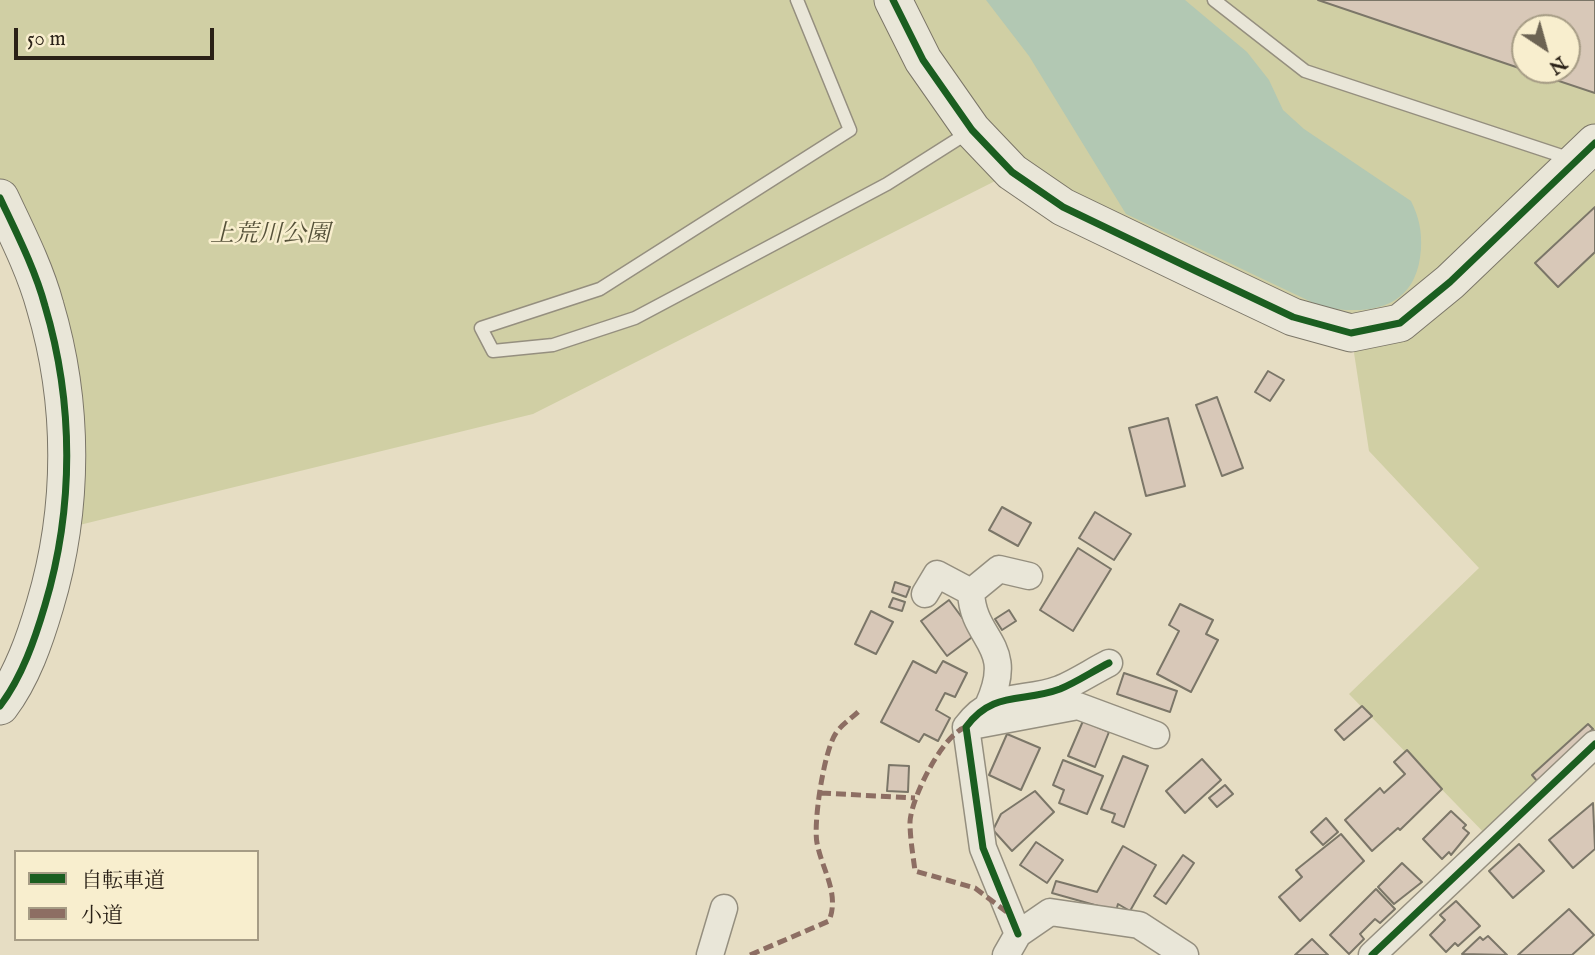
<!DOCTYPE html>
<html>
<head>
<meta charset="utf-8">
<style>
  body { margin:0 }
  #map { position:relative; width:1595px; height:955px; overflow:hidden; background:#e6ddc3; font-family:"IM FELL English","Noto Serif JP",serif }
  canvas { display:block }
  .legend { position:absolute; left:14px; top:850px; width:245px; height:91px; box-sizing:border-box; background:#f8eece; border:2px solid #a69c85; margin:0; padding:9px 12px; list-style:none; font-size:21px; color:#2a2117 }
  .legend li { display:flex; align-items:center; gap:14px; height:35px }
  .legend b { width:35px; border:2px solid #a69c85 }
  .north { position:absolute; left:1511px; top:14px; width:70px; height:70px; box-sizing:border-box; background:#f8eece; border:2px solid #a69c85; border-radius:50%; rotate:144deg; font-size:19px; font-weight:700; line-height:28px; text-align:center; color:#2a2117 }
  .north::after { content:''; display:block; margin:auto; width:24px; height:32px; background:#6c6353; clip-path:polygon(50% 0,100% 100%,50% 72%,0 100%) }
  .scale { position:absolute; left:14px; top:28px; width:200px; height:32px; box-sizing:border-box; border:4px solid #2a2117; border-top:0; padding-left:9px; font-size:21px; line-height:24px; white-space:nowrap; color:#2a2117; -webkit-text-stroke:5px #f8eece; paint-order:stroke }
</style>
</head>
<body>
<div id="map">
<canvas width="1595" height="955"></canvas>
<ul class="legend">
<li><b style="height:9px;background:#1b5e20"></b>自転車道</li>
<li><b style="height:9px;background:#8d6e63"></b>小道</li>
</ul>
<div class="north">N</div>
<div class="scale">50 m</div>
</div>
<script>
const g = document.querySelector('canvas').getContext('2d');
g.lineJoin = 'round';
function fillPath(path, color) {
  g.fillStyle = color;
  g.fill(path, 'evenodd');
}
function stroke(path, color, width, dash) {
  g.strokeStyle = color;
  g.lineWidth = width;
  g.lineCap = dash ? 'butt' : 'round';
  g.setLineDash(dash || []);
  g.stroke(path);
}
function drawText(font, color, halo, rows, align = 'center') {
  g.font = font + ' "IM FELL English","Noto Serif JP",serif';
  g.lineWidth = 5;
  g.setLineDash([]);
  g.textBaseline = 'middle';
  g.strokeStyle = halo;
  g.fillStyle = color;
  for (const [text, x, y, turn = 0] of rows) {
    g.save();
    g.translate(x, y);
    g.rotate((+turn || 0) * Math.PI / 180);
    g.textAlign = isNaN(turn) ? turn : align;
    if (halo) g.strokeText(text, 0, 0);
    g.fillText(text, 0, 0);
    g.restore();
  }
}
fillPath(new Path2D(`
  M0,0H1595V744L1492,841L1349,694L1479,568L1369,451L1351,333L1013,172L533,414L63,529L68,456L0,198ZM1525,28H1567V70H1525Z`), '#d0cfa4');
fillPath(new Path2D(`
  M986,0H1185L1247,52L1269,80L1283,110L1304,129L1411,201C1419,217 1422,231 1421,249C1417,308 1372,316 1322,307L1126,214L1029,56Z`), '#b2c8b3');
const building = new Path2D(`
  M1318,0H1595V93L1526,70H1567V28H1525V70Z
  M1595,207V252L1558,287L1535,263Z
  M1268,371L1284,380L1270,401L1255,392Z
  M1217,397L1243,468L1222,476L1196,405Z
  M1168,418L1185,486L1146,496L1129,428Z
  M1002,507L1031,523L1018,546L989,530Z
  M1095,512L1131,534L1114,560L1079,538Z
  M1078,548L1111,569L1073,631L1040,610Z
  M895,582L910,587L906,597L892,592Z
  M893,598L905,602L902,611L889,607Z
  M949,600L975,635L947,656L921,621Z
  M1180,604L1213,620L1206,634L1218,640L1191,692L1157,674L1179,631L1169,625Z
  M1009,610L1016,621L1002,630L995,619Z
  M871,611L893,622L876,654L855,644Z
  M913,661L936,673L943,661L967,673L955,697L945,693L936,710L950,718L938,741L924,734L919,742L881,722Z
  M1124,673L1177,691L1170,712L1117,694Z
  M1362,706L1372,716L1344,740L1335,730Z
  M1083,721L1109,732L1095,767L1068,756Z
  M1588,724L1593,729L1537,781L1532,775Z
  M1007,734L1040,748L1021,790L989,775Z
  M1407,750L1442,789L1400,830L1398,828L1372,851L1345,820L1380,788L1384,793L1405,774L1394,762Z
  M1123,756L1148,766L1124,827L1112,822L1115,814L1101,809Z
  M1202,759L1221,780L1185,813L1166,791Z
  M1063,760L1103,776L1087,814L1059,803L1064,790L1053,785Z
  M889,765L909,766L908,792L887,791Z
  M1225,785L1233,794L1217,807L1209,798Z
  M1035,791L1054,812L1012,851L993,830L1001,814Z
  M1593,803L1595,849L1573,868L1549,840Z
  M1451,811L1466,825L1463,828L1469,833L1451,855L1449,852L1442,859L1423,839Z
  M1326,818L1338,832L1323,845L1311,832Z
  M1341,834L1364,861L1300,921L1279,897L1302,877L1296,870Z
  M1036,842L1063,860L1047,883L1020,865Z
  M1519,844L1544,871L1513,898L1489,871Z
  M1123,846L1156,865L1130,911L1118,904L1116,911L1052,893L1056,881L1097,892Z
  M1183,855L1194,863L1166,904L1154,896Z
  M1402,863L1422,882L1394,904L1378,887Z
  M1376,889L1395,909L1380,923L1375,919L1360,934L1364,939L1349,954L1330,935Z
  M1456,901L1480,926L1458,946L1455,943L1446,952L1430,935L1445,920L1440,915Z
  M1569,909L1594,935L1572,955H1518Z
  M1488,936L1507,955L1462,954L1480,937L1483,940Z
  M1312,939L1328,955H1295Z`);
fillPath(building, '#d8c8b8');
stroke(building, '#7b7668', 2);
const lane = new Path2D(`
  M797,0L850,130L600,289L481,328L493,351L553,345L635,318L887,184L969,132
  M1214,0L1305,71L1571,159`);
const street = new Path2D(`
  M925,594L937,574L971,592
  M988,706C1017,643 973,642 971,592L999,569L1029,576
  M966,727L1078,706L1156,735
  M1018,934L983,848L966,727C993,690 1023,703 1060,689C1077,682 1093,671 1109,663
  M710,955L724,908
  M1006,955L1018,934L1050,912L1139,925L1185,955
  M1372,955L1595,744`);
const secondary = new Path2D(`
  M893,0L923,60L972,130L1012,172L1063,207L1196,271L1293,317L1351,333L1400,323L1450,282L1595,143
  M0,198C16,232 35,269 45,306C74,403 74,508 45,605C35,639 22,677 0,706`);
stroke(lane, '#958f7f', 15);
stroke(street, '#958f7f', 29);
stroke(secondary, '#7b7668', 39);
stroke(lane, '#e9e6d8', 12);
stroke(street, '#e9e6d8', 26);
stroke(secondary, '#e9e6d8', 37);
stroke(new Path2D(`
  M966,727C943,734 911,798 910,822C910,838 913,855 915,871L975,888L1008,913
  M821,793L915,798
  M750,955L829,921C840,893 822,870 817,843C813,823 824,750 836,733C841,725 852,718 859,711`), '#8d6e63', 5, [10, 5]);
stroke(new Path2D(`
  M893,0L923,60L972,130L1012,172L1063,207L1196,271L1293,317L1351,333L1400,323L1450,282L1595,143
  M0,198C16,232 35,269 45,306C74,403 74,508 45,605C35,639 22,677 0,706
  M1018,934L983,848L966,727C993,690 1023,703 1060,689C1077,682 1093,671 1109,663
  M1372,955L1595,744`), '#1b5e20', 7);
drawText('italic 24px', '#56523a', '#f8eece', [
  ["上荒川公園",270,236]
]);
</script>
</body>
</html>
